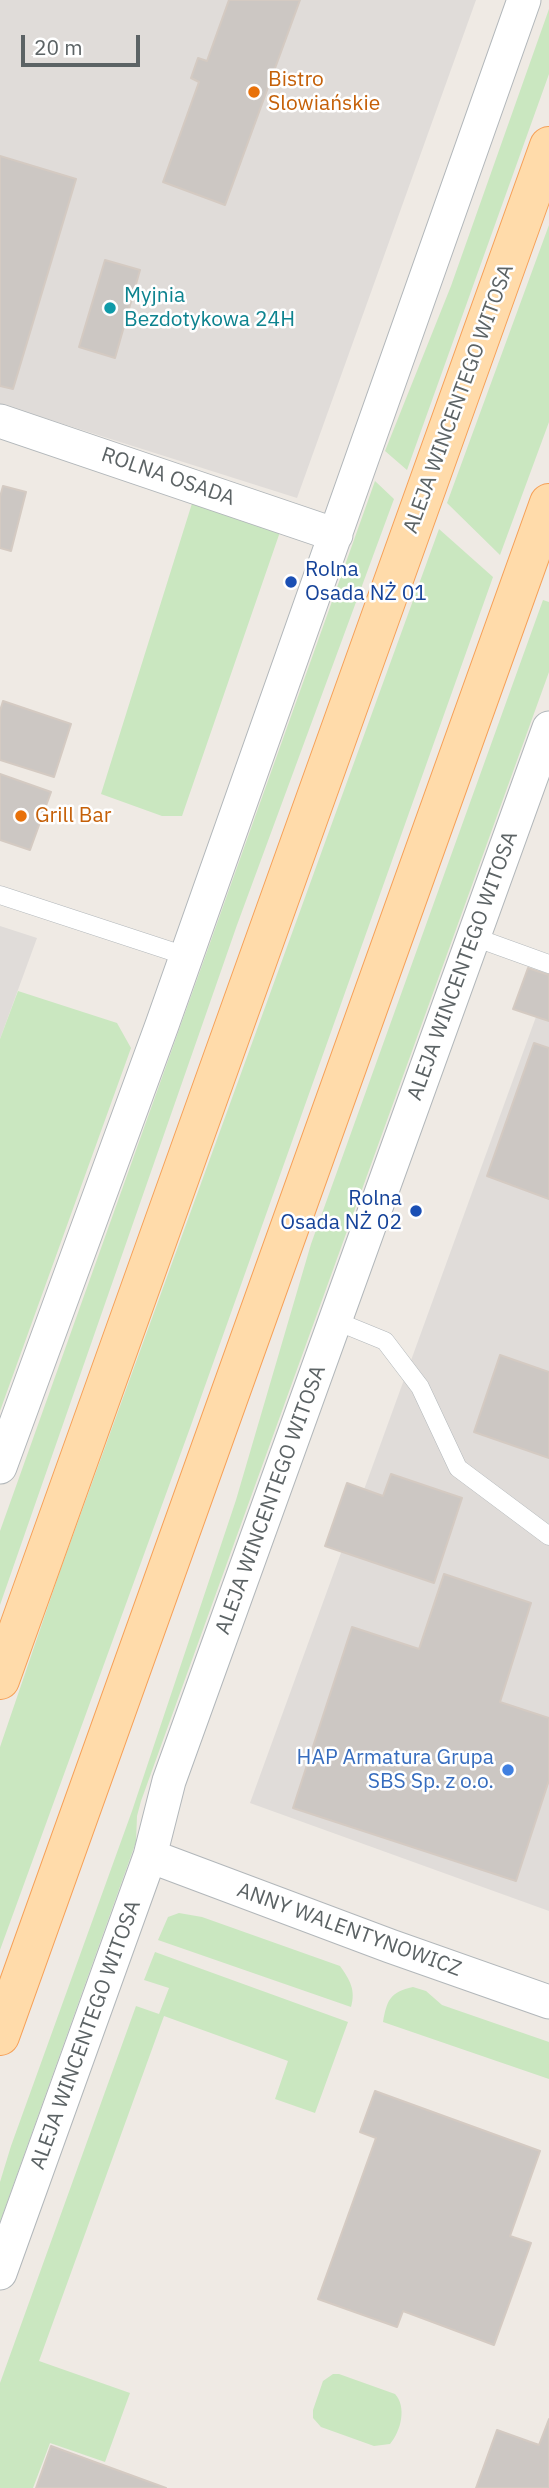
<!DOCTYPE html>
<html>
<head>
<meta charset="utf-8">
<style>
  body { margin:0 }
  #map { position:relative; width:549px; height:2488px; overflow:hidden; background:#efeae4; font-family:"IBM Plex Sans",sans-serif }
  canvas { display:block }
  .scale { position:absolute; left:21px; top:35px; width:119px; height:32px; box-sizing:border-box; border:4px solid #5c6365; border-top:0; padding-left:9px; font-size:21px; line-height:24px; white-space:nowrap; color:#5c6365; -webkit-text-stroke:5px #fff; paint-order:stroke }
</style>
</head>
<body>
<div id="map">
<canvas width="549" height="2488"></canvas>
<div class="scale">20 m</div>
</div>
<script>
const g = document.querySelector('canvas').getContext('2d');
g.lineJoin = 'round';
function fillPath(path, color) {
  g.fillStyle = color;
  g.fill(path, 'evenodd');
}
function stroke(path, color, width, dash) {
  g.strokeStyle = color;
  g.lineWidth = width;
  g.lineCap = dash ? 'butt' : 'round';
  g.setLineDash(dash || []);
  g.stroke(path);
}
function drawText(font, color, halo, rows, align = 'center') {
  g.font = font + ' "IBM Plex Sans",sans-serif';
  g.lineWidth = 5;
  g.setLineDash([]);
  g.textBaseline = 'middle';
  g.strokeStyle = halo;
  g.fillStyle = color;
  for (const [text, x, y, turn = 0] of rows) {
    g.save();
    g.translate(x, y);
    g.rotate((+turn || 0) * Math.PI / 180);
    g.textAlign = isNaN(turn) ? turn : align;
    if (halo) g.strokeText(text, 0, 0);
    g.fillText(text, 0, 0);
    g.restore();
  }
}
fillPath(new Path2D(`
  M0,0H476L297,498L0,404Z
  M0,926L37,938L0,1039Z
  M549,981V1911L250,1803Z`), '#e0dcd9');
fillPath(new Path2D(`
  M549,9V74L407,470L385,451L451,286Z
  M549,225V422L500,555L447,503Z
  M375,481L394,499L237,925L0,1605V1531Z
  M194,497L281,529L182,816H162L101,794Z
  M439,529L493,577L190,1428L0,1950V1747L60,1571Z
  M543,600L549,602V672L141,1801L137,1816L136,1842L0,2222V2182L11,2146L132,1811L236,1500L311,1244Z
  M18,991L117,1023L131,1048L0,1411V1039Z
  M179,1913L202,1917L340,1966C350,1980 356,1990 351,2007L158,1940L168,1917Z
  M155,1952L348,2022L315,2113L275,2099L288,2061L164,2016L39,2361L130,2393L105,2462L50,2443L33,2488H0V2383L136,2006L159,2014L169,1988L144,1980Z
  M413,1987L426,1991L442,2005L549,2042V2079L383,2022C387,2000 390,1992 413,1987Z
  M333,2374H339L395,2394C407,2407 401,2431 390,2444L374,2446L321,2427L313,2418V2410L323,2381Z`), '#cae7c0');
const building = new Path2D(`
  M229,0H300L225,205L163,182L199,82L191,78L198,58L207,61Z
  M0,156L76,179L13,389L0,386Z
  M105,260L140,270L115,358L79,347Z
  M3,486L26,492L11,551L0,548V497Z
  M3,701L71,724L54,777L0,760V711Z
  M0,774L51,792L30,850L0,840Z
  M528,968L549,975V1021L513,1009Z
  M534,1043L549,1048V1199L487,1176Z
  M500,1355L549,1372V1458L474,1432Z
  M391,1474L462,1498L434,1583L325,1546L347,1483L383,1496Z
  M444,1574L531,1603L500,1702L549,1718V1780L516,1881L293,1808L352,1627L419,1649Z
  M375,2091L540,2151L510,2236L531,2243L494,2345L403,2311L397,2327L318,2299L376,2138L360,2132Z
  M549,2419V2488H476L497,2430L539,2445Z
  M51,2446L166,2488H36Z`);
fillPath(building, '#ccc7c3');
stroke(building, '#d4cac2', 2);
const lane = new Path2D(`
  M0,895L186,956
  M474,937L549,964
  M336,1321L385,1341L420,1387L458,1468L549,1536`);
const street = new Path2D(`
  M0,421L336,535
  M0,1467L162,1025L524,0
  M150,1856L390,1946L549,2002
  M0,2273L150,1856L169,1781L549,728`);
const primary = new Path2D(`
  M0,1680L549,146
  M0,2036L549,503`);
stroke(lane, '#b2b7ba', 19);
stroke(street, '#b2b7ba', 35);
stroke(primary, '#f6a057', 40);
stroke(lane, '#fff', 18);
stroke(street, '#fff', 33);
stroke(primary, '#ffdbaa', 38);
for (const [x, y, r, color] of [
  [254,92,7,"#e8710a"],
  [110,308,7,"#0f9aa8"],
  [291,582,7,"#1a4fb4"],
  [21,816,7,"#e8710a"],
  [416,1211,7,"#1a4fb4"],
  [508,1770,7,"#3f7fe0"]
]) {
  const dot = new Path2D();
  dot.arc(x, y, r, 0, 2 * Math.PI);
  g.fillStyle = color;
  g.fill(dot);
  stroke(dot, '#fff', 2.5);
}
drawText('21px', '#c56008', '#fff', [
  ["Bistro",268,80],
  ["Slowiańskie",268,104],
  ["Grill Bar",35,816]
], 'left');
drawText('21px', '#0d838f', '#fff', [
  ["Myjnia",124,296],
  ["Bezdotykowa 24H",124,320]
], 'left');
drawText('21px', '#5c6365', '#fff', [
  ["ALEJA WINCENTEGO WITOSA",459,399,-70],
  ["ROLNA OSADA",168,477,19],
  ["ALEJA WINCENTEGO WITOSA",463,966,-70],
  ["ALEJA WINCENTEGO WITOSA",271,1500,-70],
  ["ANNY WALENTYNOWICZ",349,1930,20],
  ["ALEJA WINCENTEGO WITOSA",86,2035,-70]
]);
drawText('21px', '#164399', '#fff', [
  ["Rolna",305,570],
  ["Osada NŻ 01",305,594],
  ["Rolna",402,1199,"right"],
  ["Osada NŻ 02",402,1223,"right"]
], 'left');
drawText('21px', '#366cbe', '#fff', [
  ["HAP Armatura Grupa",494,1758],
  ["SBS Sp. z o.o.",494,1782]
], 'right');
</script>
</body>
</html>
